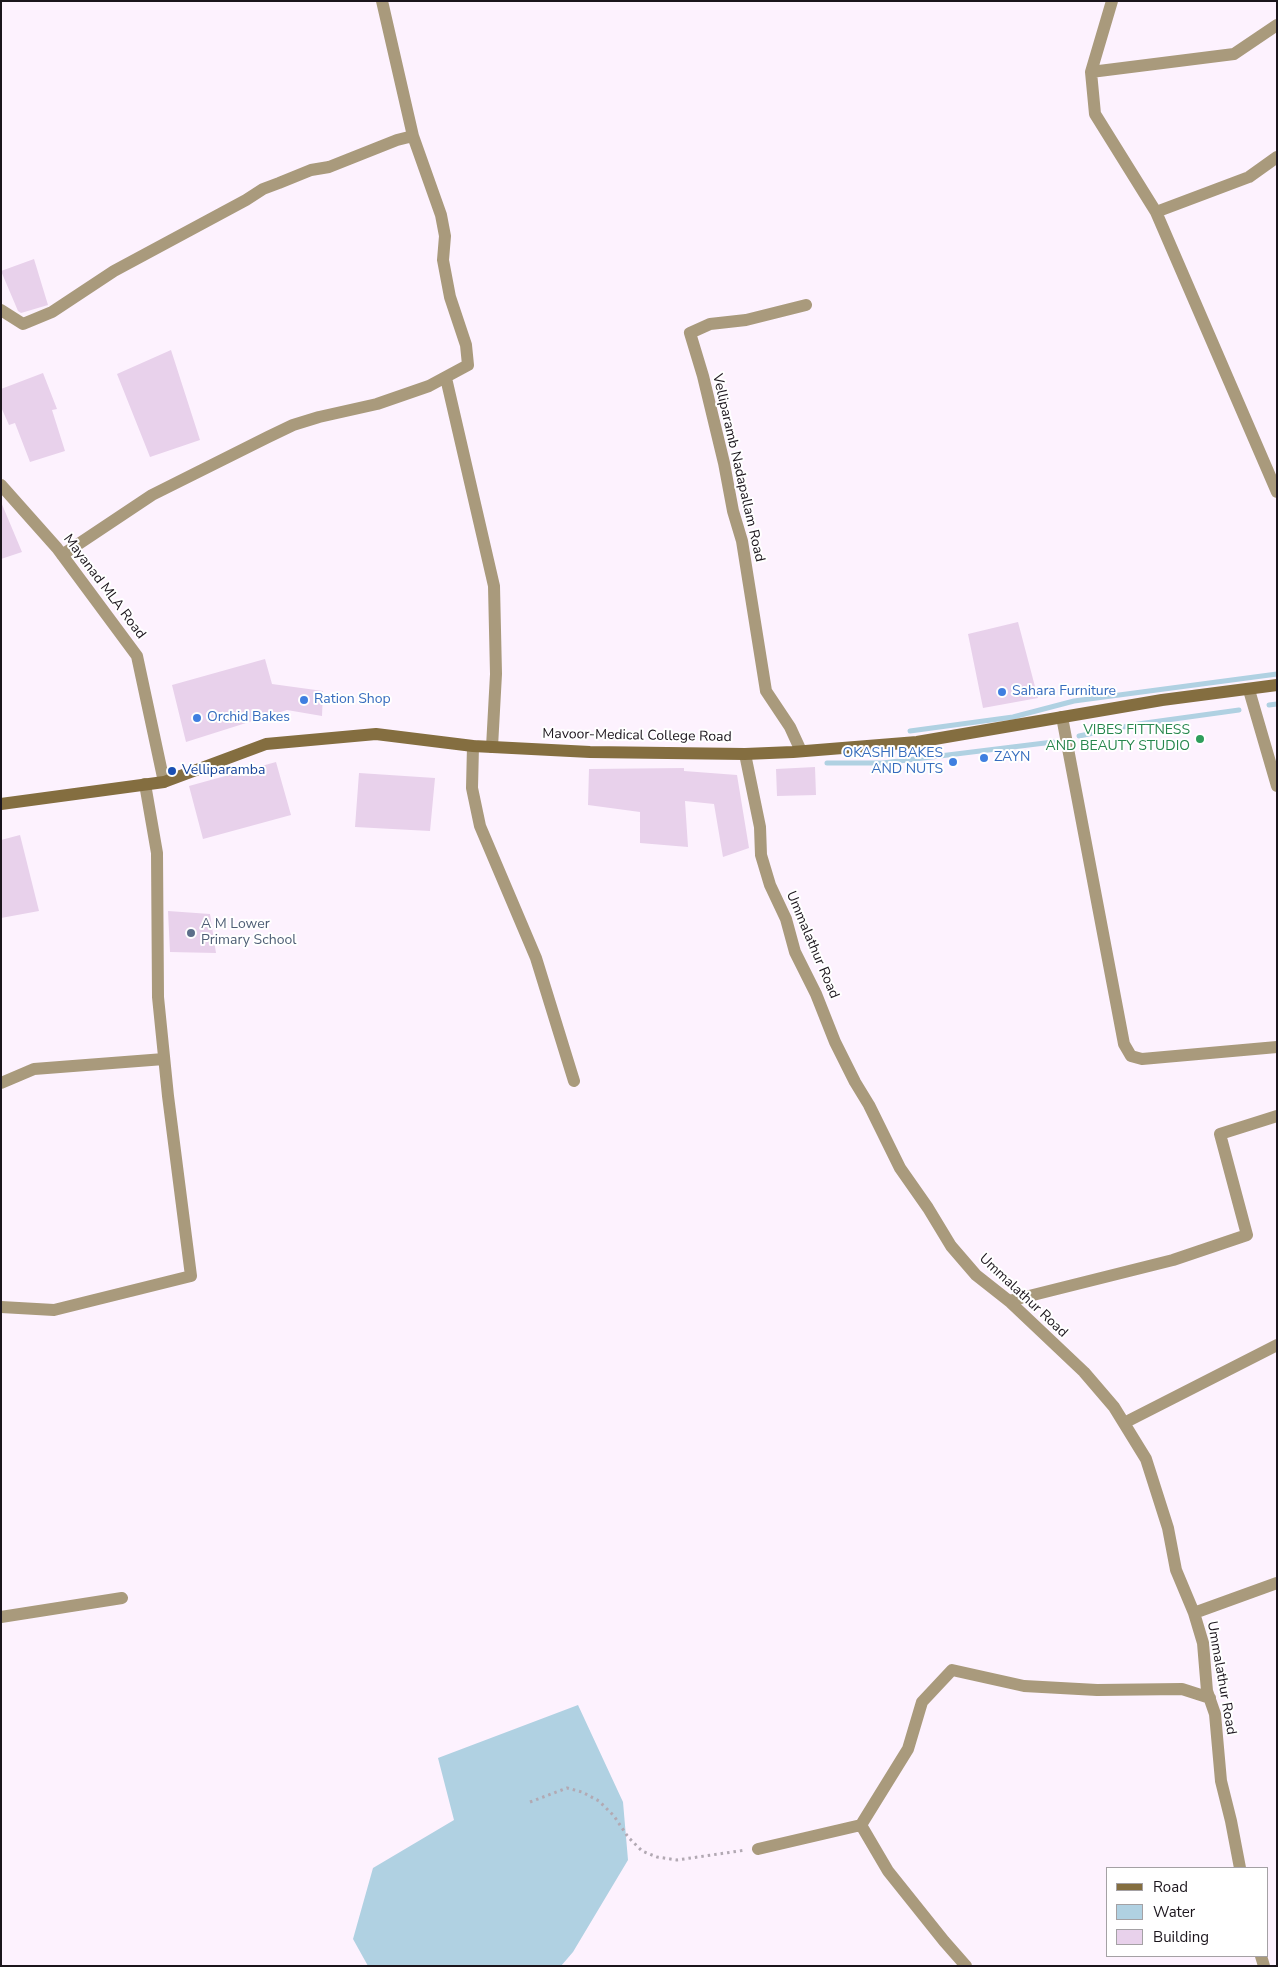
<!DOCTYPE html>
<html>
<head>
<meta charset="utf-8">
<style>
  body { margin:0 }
  #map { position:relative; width:1278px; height:1967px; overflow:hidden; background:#fdf2fe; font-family:"Nunito Sans",sans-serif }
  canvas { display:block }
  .frame { position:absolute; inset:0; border:2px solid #1b151c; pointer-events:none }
  .legend { position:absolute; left:1106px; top:1867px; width:162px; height:90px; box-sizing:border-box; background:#fff; border:1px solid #a4a1a4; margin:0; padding:6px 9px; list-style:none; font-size:15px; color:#1b151c }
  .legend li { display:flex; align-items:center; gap:10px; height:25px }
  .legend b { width:25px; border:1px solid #a4a1a4 }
</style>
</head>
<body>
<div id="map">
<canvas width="1278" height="1967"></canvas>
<div class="frame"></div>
<ul class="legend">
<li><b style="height:6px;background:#846e40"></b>Road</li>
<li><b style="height:14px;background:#b0d1e2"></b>Water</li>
<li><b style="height:14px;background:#e8d1eb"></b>Building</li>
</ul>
</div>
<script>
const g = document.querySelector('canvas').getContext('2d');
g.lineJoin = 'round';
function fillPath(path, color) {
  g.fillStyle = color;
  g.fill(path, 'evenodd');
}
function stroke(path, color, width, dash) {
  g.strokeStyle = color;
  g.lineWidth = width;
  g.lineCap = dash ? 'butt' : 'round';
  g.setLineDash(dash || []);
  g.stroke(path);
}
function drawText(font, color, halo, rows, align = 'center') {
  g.font = font + ' "Nunito Sans",sans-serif';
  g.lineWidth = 4;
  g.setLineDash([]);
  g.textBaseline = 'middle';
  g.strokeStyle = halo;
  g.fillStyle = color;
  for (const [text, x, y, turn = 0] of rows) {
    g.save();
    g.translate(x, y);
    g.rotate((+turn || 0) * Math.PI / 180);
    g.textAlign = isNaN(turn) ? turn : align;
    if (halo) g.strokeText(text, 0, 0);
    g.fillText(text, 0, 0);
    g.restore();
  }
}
fillPath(new Path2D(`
  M578,1705L623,1802L628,1860L573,1952L561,1966H368L353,1939L373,1868L454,1820L438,1758Z`), '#b0d1e2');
stroke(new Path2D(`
  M1269,705L1277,704
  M910,731L1013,717L1074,701L1277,674
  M1079,736L1138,724L1239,710
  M827,763H883L1053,742`), '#b0d1e2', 5);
fillPath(new Path2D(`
  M34,259L48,305L21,313L18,311L1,271Z
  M171,350L200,440L150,457L117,374Z
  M43,373L57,409L52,410L65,451L30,462L15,423L9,425L1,407V389Z
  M1,502L22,552L1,559Z
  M1018,622L1038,698L983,708L968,634Z
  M265,659L272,684L323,691L322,716L287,710L186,742L172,685Z
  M276,762L291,815L203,839L189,786Z
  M815,767L816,795L777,796L776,769Z
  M684,768V771L737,775L749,848L723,857L714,804L685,801L688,847L640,843V812L588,805L589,769Z
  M359,773L435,778L430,831L355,827Z
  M20,835L39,911L1,918V840Z
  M168,911L210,914L216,953L170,952Z`), '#e8d1eb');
stroke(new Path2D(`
  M530,1802L567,1788L582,1792L599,1801L614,1816L628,1837L642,1851L657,1857L677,1860L746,1850`), '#b2a9b3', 3, [2.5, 4]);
stroke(new Path2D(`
  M382,1L413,136
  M1112,1L1091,72L1095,114L1156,212L1277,492
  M1091,72L1234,54L1277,25
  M1156,212L1249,177L1277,157
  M1,310L23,324L52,312L114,271L246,200L263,189L279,183L311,170L329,167L397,140L413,136L441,215L445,236L443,260L450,297L466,345L468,365L429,386L377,404L319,417L293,425L268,437L152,495L62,555
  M446,378L494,586L496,674L492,747
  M1,485L57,548L137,656L164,782
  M1249,690L1277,786
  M1062,717L1124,1044L1131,1056L1142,1059L1277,1047
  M473,746L472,788L480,826L536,958L574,1081
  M801,751L790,727L766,691L742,541L733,511L724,463L703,376L690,333L710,324L746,320L806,305
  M745,754L760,827L761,855L770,885L786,919L795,952L816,994L835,1042L855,1082L869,1105L900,1168L928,1208L951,1246L976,1275L1009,1301L1084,1372L1114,1407L1146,1459L1168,1528L1176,1570L1194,1613L1203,1643L1207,1691L1215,1714L1221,1781L1231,1821L1240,1868
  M1,1083L34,1069L164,1059
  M1009,1301L1173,1260L1247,1235L1220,1134L1277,1116
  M1,1307L54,1310L191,1276L168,1096L158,997L157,853L145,784
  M1124,1423L1277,1345
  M1194,1613L1277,1583
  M1,1617L122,1598
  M758,1849L861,1825
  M1261,1956L1264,1966
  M966,1966L944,1941L888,1871L861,1825L908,1749L922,1702L952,1670L1024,1686L1097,1690L1182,1689L1210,1698`), '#a99a7c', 12);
stroke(new Path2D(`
  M1,804L164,782L266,744L376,734L473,746L590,752L745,754L793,752L917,742L1162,700L1277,685`), '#846e40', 12);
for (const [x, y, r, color] of [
  [1002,692,5,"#3f7fe0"],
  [304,700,5,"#3f7fe0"],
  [197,718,5,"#3f7fe0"],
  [1200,739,5,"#2e9e5b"],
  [984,758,5,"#3f7fe0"],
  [953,762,5,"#3f7fe0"],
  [172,771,5,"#1a4fb4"],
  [191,933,5,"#5c6f8a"]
]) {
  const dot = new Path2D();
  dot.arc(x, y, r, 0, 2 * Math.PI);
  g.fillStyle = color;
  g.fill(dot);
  stroke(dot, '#fff', 2);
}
drawText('14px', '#1b151c', '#fff', [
  ["Velliparamb Nadapallam Road",738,468,77],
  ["Mayanad MLA Road",104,587,53],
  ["Mavoor-Medical College Road",637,736,1],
  ["Ummalathur Road",812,945,67],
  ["Ummalathur Road",1023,1296,43],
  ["Ummalathur Road",1221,1678,80]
]);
drawText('14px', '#366cbe', '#fff', [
  ["Sahara Furniture",1012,692],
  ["Ration Shop",314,700],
  ["Orchid Bakes",207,718],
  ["OKASHI BAKES",943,754,"right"],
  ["AND NUTS",943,770,"right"],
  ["ZAYN",994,758]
], 'left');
drawText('14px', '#27864d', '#fff', [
  ["VIBES FITTNESS",1190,731],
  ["AND BEAUTY STUDIO",1190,747]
], 'right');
drawText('14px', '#164399', '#fff', [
  ["Velliparamba",182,771]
], 'left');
drawText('14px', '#4e5e75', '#fff', [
  ["A M Lower",201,925],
  ["Primary School",201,941]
], 'left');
</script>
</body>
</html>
